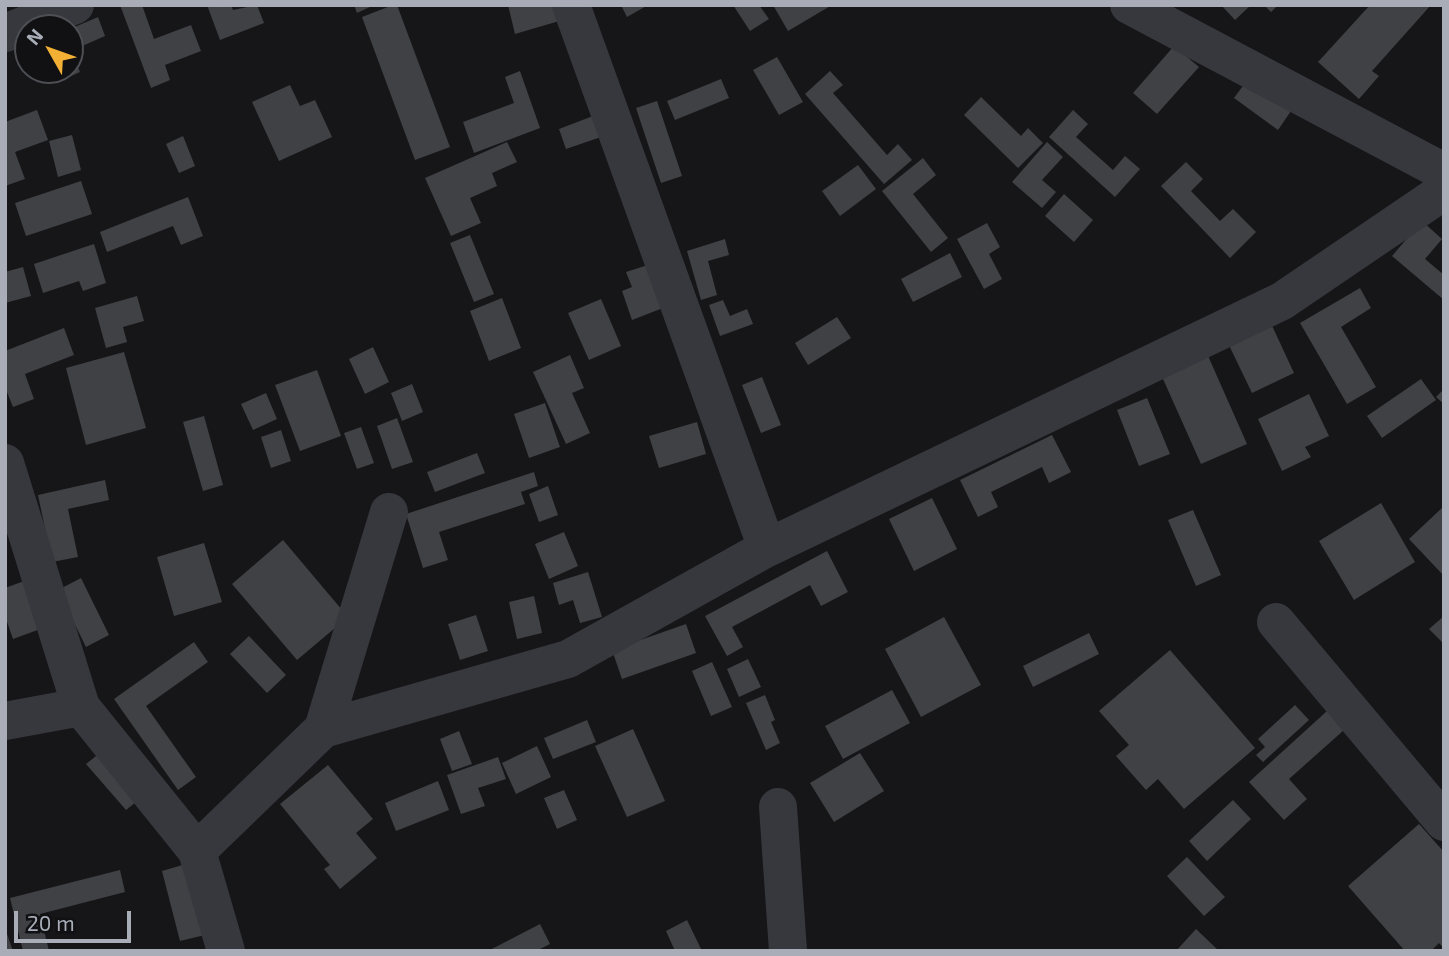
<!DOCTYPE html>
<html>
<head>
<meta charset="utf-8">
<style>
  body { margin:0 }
  #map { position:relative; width:1449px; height:956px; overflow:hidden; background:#161618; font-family:"Exo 2",sans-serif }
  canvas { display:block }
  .frame { position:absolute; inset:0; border:7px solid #a8adb8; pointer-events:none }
  .north { position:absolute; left:14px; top:14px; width:70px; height:70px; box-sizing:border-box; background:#111113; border:2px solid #4d4f55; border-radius:50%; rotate:310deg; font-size:19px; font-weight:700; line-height:28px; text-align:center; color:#a8adb8 }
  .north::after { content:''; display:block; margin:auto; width:24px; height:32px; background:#f2b134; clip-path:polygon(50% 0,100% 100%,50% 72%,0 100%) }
  .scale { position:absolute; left:14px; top:911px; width:117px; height:32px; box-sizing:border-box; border:4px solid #a8adb8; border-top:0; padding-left:9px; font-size:21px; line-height:24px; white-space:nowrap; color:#a8adb8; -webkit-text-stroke:5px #111113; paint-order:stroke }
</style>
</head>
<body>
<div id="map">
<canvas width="1449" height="956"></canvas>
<div class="frame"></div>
<div class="north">N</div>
<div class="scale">20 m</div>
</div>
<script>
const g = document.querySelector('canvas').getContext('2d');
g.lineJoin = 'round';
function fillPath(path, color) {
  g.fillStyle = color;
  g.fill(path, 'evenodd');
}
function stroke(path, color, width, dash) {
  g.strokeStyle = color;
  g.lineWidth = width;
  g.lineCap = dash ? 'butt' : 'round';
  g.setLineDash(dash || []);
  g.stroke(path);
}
fillPath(new Path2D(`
  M120,5H142L154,39L191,25L201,51L165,65L170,80L151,88Z
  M207,5H231L233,10L257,5L264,23L220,40Z
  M354,5H374L357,13Z
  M393,5H397L450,147L415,160L362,17Z
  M508,5H562L566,19L515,34Z
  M621,5H648L627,17Z
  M733,5H759L769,19L750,31Z
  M773,5H832L788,31Z
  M1226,5H1251L1235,20L1223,7Z
  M1264,5H1278L1271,12Z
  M1370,5H1431L1372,71L1379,76L1359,99L1318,62Z
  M98,17L105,36L71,51L80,72L58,82L53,70H70V29Z
  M1174,46L1199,67L1157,114L1133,93Z
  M777,57L803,102L779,115L753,70Z
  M520,71L540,128L474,153L463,122L514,103L505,77Z
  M830,71L843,85L833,93L887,155L898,144L912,160L884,184L805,94Z
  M721,79L729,98L675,120L667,101Z
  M1248,79L1291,111L1278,130L1234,98Z
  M290,85L300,106L315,100L332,137L279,161L252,102Z
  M981,97L1021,136L1028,128L1043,143L1018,168L964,115Z
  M657,101L682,176L661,183L636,108Z
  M37,110L48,140L15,152L25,179L5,186V122Z
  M1073,110L1088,124L1076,137L1113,170L1125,156L1140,169L1115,197L1049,137Z
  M593,116L601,137L566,149L559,129Z
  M72,135L81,170L58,177L49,141Z
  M183,136L195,166L179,173L166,144Z
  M507,142L517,162L492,173L497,186L470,198L481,223L451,236L425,178Z
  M1047,142L1063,157L1042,180L1056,192L1042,208L1012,182Z
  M923,158L936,175L913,194L948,238L931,252L882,191Z
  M1186,162L1203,179L1191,191L1220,221L1233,209L1256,232L1230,258L1161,186Z
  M858,165L876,189L840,216L822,191Z
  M81,181L92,214L26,236L15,203Z
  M1064,194L1093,220L1074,242L1045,216Z
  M188,197L203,236L181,245L173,226L107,252L100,232Z
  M1422,221L1442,239L1425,259L1444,275V300L1392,256Z
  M987,223L1000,247L989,254L1002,279L984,289L957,239Z
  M470,235L494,294L474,302L450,243Z
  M725,239L729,255L708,261L717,295L701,300L687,251Z
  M94,244L106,283L83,291L79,281L43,293L34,264Z
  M950,253L962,277L913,302L901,279Z
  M648,265L663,308L632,320L622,291L632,287L626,272Z
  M23,267L31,296L5,303V272Z
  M1360,288L1371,308L1341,327L1376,387L1347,404L1300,323Z
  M137,296L144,321L123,327L127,342L106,348L95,308Z
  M502,298L521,348L489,361L470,311Z
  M601,299L621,346L589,360L568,313Z
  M723,300L730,316L747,309L753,324L720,336L709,305Z
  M837,317L851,338L808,365L795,343Z
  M1268,317L1294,373L1252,393L1225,337Z
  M64,328L74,355L25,374L34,399L13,407L5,387V351Z
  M373,347L389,382L365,394L349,359Z
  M1205,349L1247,444L1201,464L1159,370Z
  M124,352L146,428L86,445L66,368Z
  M570,355L584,388L572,393L590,433L566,444L533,372Z
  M317,370L341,436L300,451L275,385Z
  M762,377L781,425L761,433L742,385Z
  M1421,379L1436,400L1382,438L1367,416Z
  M412,384L423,412L402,421L391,393Z
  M1444,389V404L1436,397Z
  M266,393L277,419L253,430L241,404Z
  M1309,394L1329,436L1305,447L1311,457L1282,471L1258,419Z
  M1147,398L1170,454L1139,466L1117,410Z
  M545,403L560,447L529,458L514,414Z
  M204,416L223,485L203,491L183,422Z
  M397,418L413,462L392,469L377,426Z
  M697,422L706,454L659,468L649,436Z
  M361,427L374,463L357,469L344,433Z
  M281,430L291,461L271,468L261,437Z
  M1052,435L1071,472L1049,483L1042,467L991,492L998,507L978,517L960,480Z
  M477,453L485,473L435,492L427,472Z
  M534,472L538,486L521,492L525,504L439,532L448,560L423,568L406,514Z
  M105,480L109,500L68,509L78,557L52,562L38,495Z
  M548,486L558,515L539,522L529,494Z
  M932,498L957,549L914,571L889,519Z
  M1381,503L1415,562L1354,600L1319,541Z
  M1444,506V576L1409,539Z
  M1193,510L1221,575L1196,586L1168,520Z
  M564,532L578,566L549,579L535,544Z
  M283,540L348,617L297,660L232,584Z
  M204,543L222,602L174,616L157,557Z
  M827,551L848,592L821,606L810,585L732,627L743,647L727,656L705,616Z
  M588,572L602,617L580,623L573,600L559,605L553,583Z
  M81,578L109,635L86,647L58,590Z
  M27,580L43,628L13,639L5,616V588Z
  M534,596L542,633L517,639L509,602Z
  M476,615L488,651L460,660L448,624Z
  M1444,616V644L1429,629Z
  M944,617L981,685L921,717L885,649Z
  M686,624L696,653L622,679L612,650Z
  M1089,633L1099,654L1033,687L1023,666Z
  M249,636L286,675L267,693L230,654Z
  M194,642L208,662L146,706L196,777L178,790L114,699Z
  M1170,650L1255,748L1184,809L1158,779L1146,790L1116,756L1129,745L1099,711Z
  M748,659L761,687L739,697L727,669Z
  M712,662L732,707L711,716L692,671Z
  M892,690L910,723L843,759L825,726Z
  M765,695L775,720L771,722L780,743L766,750L746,703Z
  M1295,705L1309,720L1263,762L1256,755L1265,747L1258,739Z
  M1327,711L1344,730L1289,779L1307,799L1284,820L1249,782Z
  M587,720L596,742L553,759L544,738Z
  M633,729L665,801L627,817L595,746Z
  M459,731L472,764L452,771L440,739Z
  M537,746L551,777L516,794L502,763Z
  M101,752L141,798L126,810L86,764Z
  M860,753L884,791L834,822L810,783Z
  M498,757L506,779L478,788L485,806L461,814L447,775Z
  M328,765L373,819L356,833L377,858L340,889L324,869L330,865L280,804Z
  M438,781L449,810L396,831L385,803Z
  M564,790L577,820L557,829L544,798Z
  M1233,800L1251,819L1207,861L1189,841Z
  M1419,824L1444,852V949L1439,943L1431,951H1405L1348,886Z
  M1187,857L1225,897L1204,916L1167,876Z
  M186,864L205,935L180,941L162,871Z
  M120,870L125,892L40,914L49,951H23L10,898Z
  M687,920L702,951H675L666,931Z
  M540,924L550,944L536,951H488Z
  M1196,929L1219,951H1176Z
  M5,934H7L13,951H5Z`), '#404145');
stroke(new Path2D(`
  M571,5L767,548L1282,301L1444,191
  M1129,5L1444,172
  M5,33L75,5
  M5,463L81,707L197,851L226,951
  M1276,622L1444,822
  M5,721L81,707
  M323,729L568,659L767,548
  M778,807L788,951
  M197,851L323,729L389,512`), '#37383d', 38);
</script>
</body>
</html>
